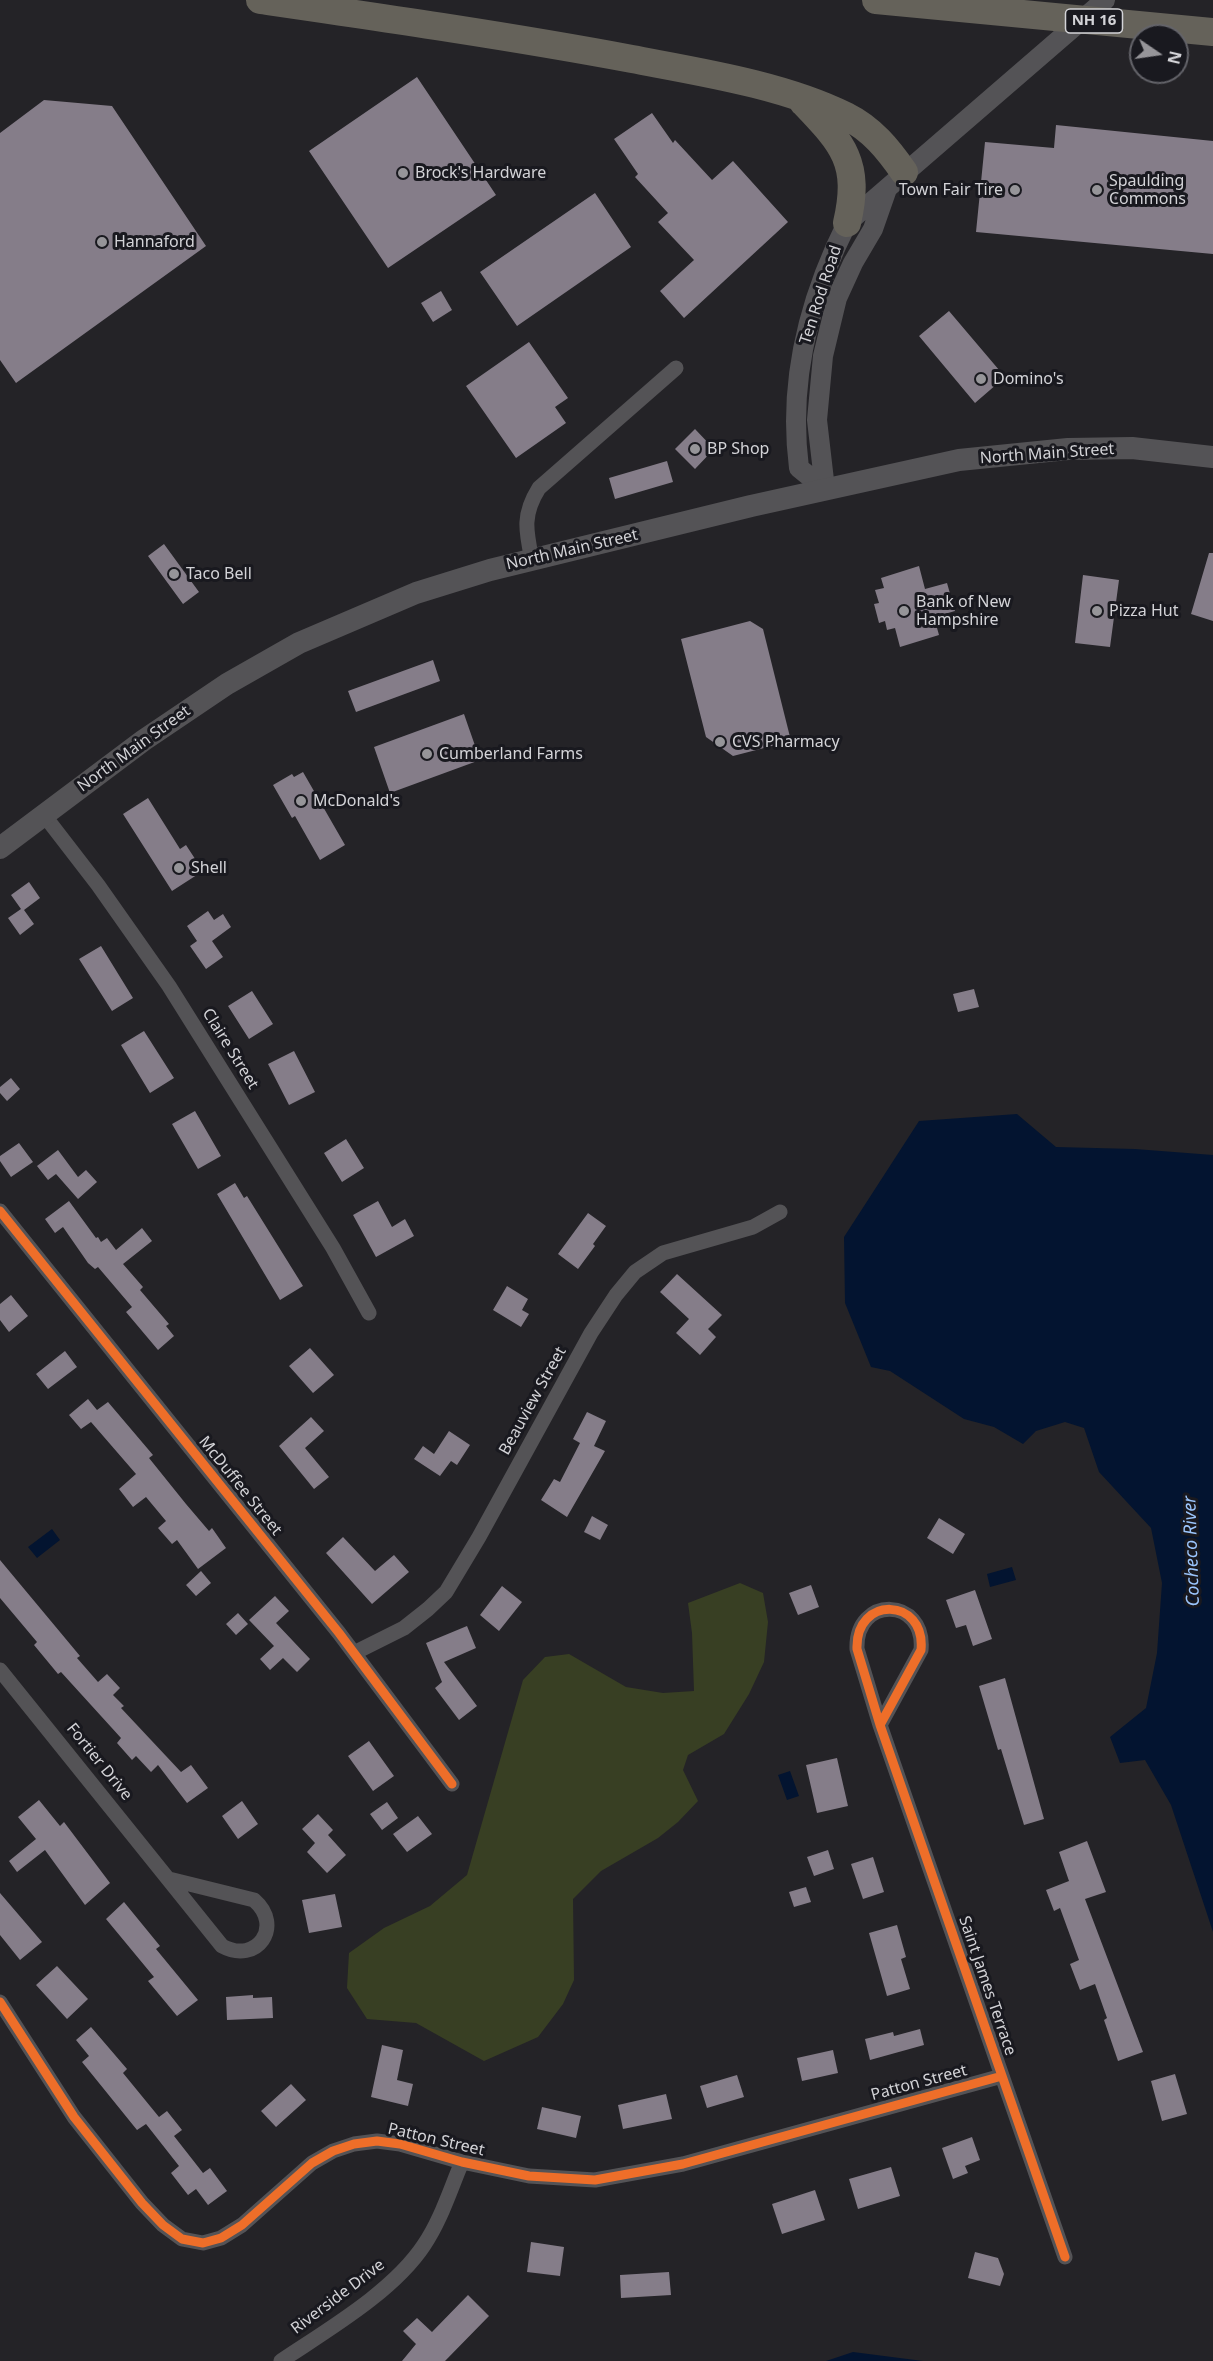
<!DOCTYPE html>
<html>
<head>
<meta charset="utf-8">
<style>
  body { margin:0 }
  #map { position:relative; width:1213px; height:2361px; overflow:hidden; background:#242327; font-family:"Noto Sans",sans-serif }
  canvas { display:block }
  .north { position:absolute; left:1129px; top:24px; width:60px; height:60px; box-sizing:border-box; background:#19191f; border:2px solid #636369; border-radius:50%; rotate:103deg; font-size:16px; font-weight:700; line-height:24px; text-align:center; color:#d3d3d7 }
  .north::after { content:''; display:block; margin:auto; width:21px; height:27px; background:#969599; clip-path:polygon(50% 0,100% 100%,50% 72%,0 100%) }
</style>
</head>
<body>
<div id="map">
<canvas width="1213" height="2361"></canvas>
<div class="north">N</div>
</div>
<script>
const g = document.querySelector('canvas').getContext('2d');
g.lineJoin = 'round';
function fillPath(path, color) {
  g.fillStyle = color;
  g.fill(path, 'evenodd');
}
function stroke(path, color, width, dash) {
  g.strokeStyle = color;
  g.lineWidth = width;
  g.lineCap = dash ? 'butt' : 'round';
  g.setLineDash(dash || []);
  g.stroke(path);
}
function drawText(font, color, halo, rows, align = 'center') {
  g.font = font + ' "Noto Sans",sans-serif';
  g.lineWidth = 6;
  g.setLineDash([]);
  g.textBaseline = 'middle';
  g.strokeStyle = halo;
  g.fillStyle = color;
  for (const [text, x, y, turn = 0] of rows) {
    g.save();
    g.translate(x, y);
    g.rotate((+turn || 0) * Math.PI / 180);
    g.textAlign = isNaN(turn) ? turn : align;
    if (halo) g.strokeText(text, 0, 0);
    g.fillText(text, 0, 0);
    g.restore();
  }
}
fillPath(new Path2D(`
  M740,1583L763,1593L768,1622L764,1662L749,1694L724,1734L688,1755L683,1770L698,1801L678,1822L658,1838L601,1871L573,1899L574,1980L563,2004L538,2037L484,2061L416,2023L367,2019L347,1988L349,1953L384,1928L430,1906L467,1875L523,1680L545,1657L569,1654L626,1687L663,1693L694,1691L692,1633L688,1603Z`), '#383f23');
fillPath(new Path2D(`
  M1017,1114L1056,1147L1135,1149L1213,1155V1932L1171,1805L1145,1760L1120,1763L1110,1737L1146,1708L1157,1653L1162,1583L1151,1528L1099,1472L1084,1428L1065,1422L1036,1431L1023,1444L994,1427L964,1419L890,1371L871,1367L845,1303L844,1237L919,1121Z
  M52,1529L60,1540L37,1558L28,1547Z
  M1012,1567L1016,1580L990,1587L987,1574Z
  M790,1771L799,1796L787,1800L778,1775Z
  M853,2352L923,2361H826Z`), '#031430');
fillPath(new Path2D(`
  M417,77L496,195L388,268L309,151Z
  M44,100L112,106L206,246L16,383L0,360V133Z
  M652,113L673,143L675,140L712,180L733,161L788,222L684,318L660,291L694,260L658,222L668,213L635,177L638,174L614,139Z
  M1056,125L1213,141V254L976,232L985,142L1054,148Z
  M595,193L631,247L517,326L480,272Z
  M441,291L452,310L433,322L421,303Z
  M949,311L1005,377L975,403L919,336Z
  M529,342L568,398L555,407L566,423L516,458L466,386Z
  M695,429L714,449L695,469L675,449Z
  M667,461L673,482L615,499L609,478Z
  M164,544L199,592L183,604L148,556Z
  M1209,553H1213V621L1191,614Z
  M919,566L925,589L947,583L955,611L934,617L939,635L900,647L895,628L887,630L885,621L879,623L874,604L879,603L875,590L884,588L881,578Z
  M1083,575L1119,580L1110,647L1075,643Z
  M750,621L763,629L791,741L733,756L706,737L681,639Z
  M433,660L440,681L356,712L348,691Z
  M464,714L480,760L390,793L374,747Z
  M303,772L345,845L320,860L295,816L292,818L273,785L292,774L294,777Z
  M148,798L180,849L186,845L203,871L172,891L123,814Z
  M29,882L40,898L24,910L34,924L20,935L8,918L21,909L11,895Z
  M208,911L214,920L223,914L231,927L212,941L223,957L206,969L190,946L197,941L187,926Z
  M101,946L133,998L112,1011L79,959Z
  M974,989L979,1007L958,1012L953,994Z
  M252,991L273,1024L249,1039L228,1006Z
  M144,1031L174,1078L150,1093L121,1045Z
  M294,1051L315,1092L289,1105L268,1064Z
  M11,1078L20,1089L7,1101L0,1093V1087Z
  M195,1111L221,1156L198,1169L172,1124Z
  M346,1139L364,1168L342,1182L324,1153Z
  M19,1143L33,1162L11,1177L0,1161V1156Z
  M58,1150L78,1177L86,1170L97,1182L78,1199L56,1174L48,1180L37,1166Z
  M235,1183L244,1198L247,1196L303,1286L280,1300L217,1194Z
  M69,1201L96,1238L98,1237L101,1242L107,1238L116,1250L142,1228L152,1241L123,1264L143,1287L140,1290L169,1324L166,1326L174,1336L158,1350L126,1312L132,1307L98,1267L95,1269L88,1263L63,1227L55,1233L45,1219Z
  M378,1201L392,1227L405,1219L414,1236L376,1257L353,1215Z
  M588,1213L606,1226L593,1244L595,1246L578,1269L558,1254Z
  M677,1274L722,1315L708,1329L716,1337L700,1355L676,1333L689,1319L660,1292Z
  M507,1286L528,1299L522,1310L529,1314L521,1327L493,1310Z
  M11,1295L28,1316L9,1332L0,1320V1304Z
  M310,1348L334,1375L313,1393L289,1366Z
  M65,1351L77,1367L48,1389L36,1374Z
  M88,1399L97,1410L108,1402L153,1455L149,1458L186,1504L209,1531L212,1528L226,1548L198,1569L177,1540L172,1544L158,1528L166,1521L146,1497L133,1507L119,1489L136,1474L91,1422L81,1429L69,1415Z
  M587,1412L606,1421L594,1446L605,1451L567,1517L541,1500L554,1479L560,1482L580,1443L573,1439Z
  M311,1417L324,1431L305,1448L329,1477L314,1489L279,1446Z
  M449,1431L470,1445L457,1465L451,1461L440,1476L414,1459L423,1446L434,1454Z
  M592,1516L608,1525L600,1540L584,1532Z
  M939,1518L965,1534L953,1554L927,1538Z
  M343,1537L375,1571L394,1555L409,1572L372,1604L326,1553Z
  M0,1560L80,1656L77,1658L98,1682L107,1674L120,1688L113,1695L124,1706L121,1708L181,1772L191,1765L208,1788L187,1803L158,1765L151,1772L136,1756L132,1760L117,1743L121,1738L61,1672L58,1674L34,1645L37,1642L0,1598Z
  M201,1571L211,1583L196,1596L186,1585Z
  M811,1585L819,1607L798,1615L789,1593Z
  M502,1586L522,1602L499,1631L480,1615Z
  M975,1590L992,1639L973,1646L966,1625L956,1628L946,1600Z
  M275,1596L289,1611L276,1623L310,1659L297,1672L283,1658L270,1670L260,1659L274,1646L249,1620Z
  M238,1613L248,1624L236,1635L226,1624Z
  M467,1626L476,1648L444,1662L477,1706L459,1720L435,1688L442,1682L426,1643Z
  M1005,1678L1044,1819L1024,1825L1001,1749L998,1750L979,1686Z
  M369,1741L394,1776L373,1791L348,1756Z
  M837,1758L848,1806L817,1813L806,1765Z
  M39,1800L60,1826L64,1822L110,1883L85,1905L45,1850L17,1872L9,1861L36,1839L18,1817Z
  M242,1801L258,1824L238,1839L222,1816Z
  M387,1802L398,1818L382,1830L370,1814Z
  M318,1814L333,1830L328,1835L346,1855L327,1873L307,1852L315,1843L302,1829Z
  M418,1816L432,1834L407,1852L393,1834Z
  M1087,1841L1106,1892L1085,1899L1143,2052L1118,2061L1104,2020L1107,2018L1095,1984L1080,1990L1070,1964L1079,1960L1060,1908L1054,1911L1046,1890L1069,1881L1059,1852Z
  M828,1850L834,1869L814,1876L807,1857Z
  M873,1857L884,1892L863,1899L851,1864Z
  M806,1887L811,1902L794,1907L789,1892Z
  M0,1893L42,1942L20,1960L0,1935Z
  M335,1894L342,1927L309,1933L302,1900Z
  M124,1902L160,1946L156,1949L198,2000L177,2016L148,1981L154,1977L106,1919Z
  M897,1925L906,1957L901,1959L910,1989L887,1996L869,1933Z
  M57,1966L88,1999L67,2019L36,1985Z
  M253,1995V1998L272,1997L273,2018L227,2020L226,1997Z
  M91,2027L127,2069L123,2073L159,2117L167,2111L182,2130L174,2136L203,2173L210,2168L227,2191L208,2205L196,2189L188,2195L171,2173L179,2166L146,2124L137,2130L82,2062L89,2056L76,2040Z
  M920,2029L924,2045L870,2060L865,2039L893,2032L894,2036Z
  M382,2045L403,2050L397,2080L413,2084L408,2106L371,2097Z
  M833,2050L838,2073L802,2081L797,2058Z
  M1175,2074L1187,2114L1162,2121L1151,2081Z
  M737,2075L744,2097L707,2108L700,2086Z
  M291,2084L306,2100L276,2127L261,2111Z
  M666,2094L672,2119L623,2129L618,2105Z
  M542,2107L581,2116L576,2138L537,2129Z
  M972,2137L980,2160L965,2166L968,2173L953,2179L942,2148Z
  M891,2167L900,2196L858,2209L849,2179Z
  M815,2190L825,2220L782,2234L772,2204Z
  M531,2242L564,2247L560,2276L527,2272Z
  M975,2252L998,2258L1004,2274L1000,2286L968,2278Z
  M669,2272L671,2295L621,2298L620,2275Z
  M468,2295L489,2316L445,2361H402L416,2344L403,2331L417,2318L432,2332Z`), '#857d89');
stroke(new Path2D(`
  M532,560C526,531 522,515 539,488L676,368
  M44,815L98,885L169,986L333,1248L369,1313
  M0,1211L339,1633L452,1784
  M354,1653L404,1628L428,1609L446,1592L479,1537L591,1333L616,1295L635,1272L663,1253L753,1227L780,1212
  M0,1670L222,1946C257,1965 284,1926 254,1900L169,1879
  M880,1725L921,1650C926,1597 855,1595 857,1649L880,1725L1065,2257
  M0,2002L74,2117L142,2203L163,2225L182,2239L203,2243L221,2238L242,2225L312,2163L333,2151L354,2144L377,2141L400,2144L462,2162L529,2176L595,2180L683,2164L1002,2076
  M281,2361C327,2330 393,2292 424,2245C441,2220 450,2190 462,2162`), '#545356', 15);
stroke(new Path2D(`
  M825,489L799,468C788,383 809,299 847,223L1105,0
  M825,489L817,420L823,356L837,298L853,263L873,229L887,189`), '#545356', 20);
stroke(new Path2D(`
  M0,848L144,740L227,684L299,643L416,593L490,570L751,506L959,460L1068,449L1132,448L1213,457`), '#545356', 22);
stroke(new Path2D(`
  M260,0C384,18 509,36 632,59C700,72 784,85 846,116C872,129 888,149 904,172
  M876,0L1213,32
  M803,102C843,144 861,162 847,223`), '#65625a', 28);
stroke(new Path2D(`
  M0,1211L339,1633L452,1784
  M880,1725L921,1650C926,1597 855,1595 857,1649L880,1725L1065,2257
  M0,2002L74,2117L142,2203L163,2225L182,2239L203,2243L221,2238L242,2225L312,2163L333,2151L354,2144L377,2141L400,2144L462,2162L529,2176L595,2180L683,2164L1002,2076`), '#ee6e29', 9);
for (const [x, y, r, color] of [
  [403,173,6,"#969599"],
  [1015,190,6,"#969599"],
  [1097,190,6,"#969599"],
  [102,242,6,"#969599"],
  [981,379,6,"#969599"],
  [695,449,6,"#969599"],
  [174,574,6,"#969599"],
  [904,611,6,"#969599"],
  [1097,611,6,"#969599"],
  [720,742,6,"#969599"],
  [427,754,6,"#969599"],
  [301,801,6,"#969599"],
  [179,868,6,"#969599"]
]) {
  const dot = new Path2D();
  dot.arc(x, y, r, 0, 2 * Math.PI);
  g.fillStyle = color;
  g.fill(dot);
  stroke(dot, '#19191f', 2);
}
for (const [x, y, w] of [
  [1094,21,57]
]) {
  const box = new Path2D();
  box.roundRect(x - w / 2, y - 12, w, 24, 4.5);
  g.fillStyle = '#19191f';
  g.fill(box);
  stroke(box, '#d3d3d7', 1.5);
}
drawText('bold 15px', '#d3d3d7', null, [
  ["NH 16",1094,21]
]);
drawText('16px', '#d3d3d7', '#19191f', [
  ["Brock's Hardware",415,173],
  ["Spaulding",1109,181],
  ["Commons",1109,199],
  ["Town Fair Tire",1003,190,"right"],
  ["Hannaford",114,242],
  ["Domino's",993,379],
  ["BP Shop",707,449],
  ["Taco Bell",186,574],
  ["Bank of New",916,602],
  ["Hampshire",916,620],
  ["Pizza Hut",1109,611],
  ["CVS Pharmacy",732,742],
  ["Cumberland Farms",439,754],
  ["McDonald's",313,801],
  ["Shell",191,868]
], 'left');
drawText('16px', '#d3d3d7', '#19191f', [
  ["Ten Rod Road",821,295,-72],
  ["North Main Street",1047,454,-4],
  ["North Main Street",572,550,-13],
  ["North Main Street",134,749,-36],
  ["Claire Street",230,1049,58],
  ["Beauview Street",533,1401,-61],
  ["McDuffee Street",240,1486,51],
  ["Fortier Drive",99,1762,51],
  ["Saint James Terrace",987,1986,71],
  ["Patton Street",919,2083,-15],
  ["Patton Street",436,2140,13],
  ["Riverside Drive",338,2297,-37]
]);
drawText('italic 18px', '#9bc5fc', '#19191f', [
  ["Cocheco River",1192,1551,-92]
]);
</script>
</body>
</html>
